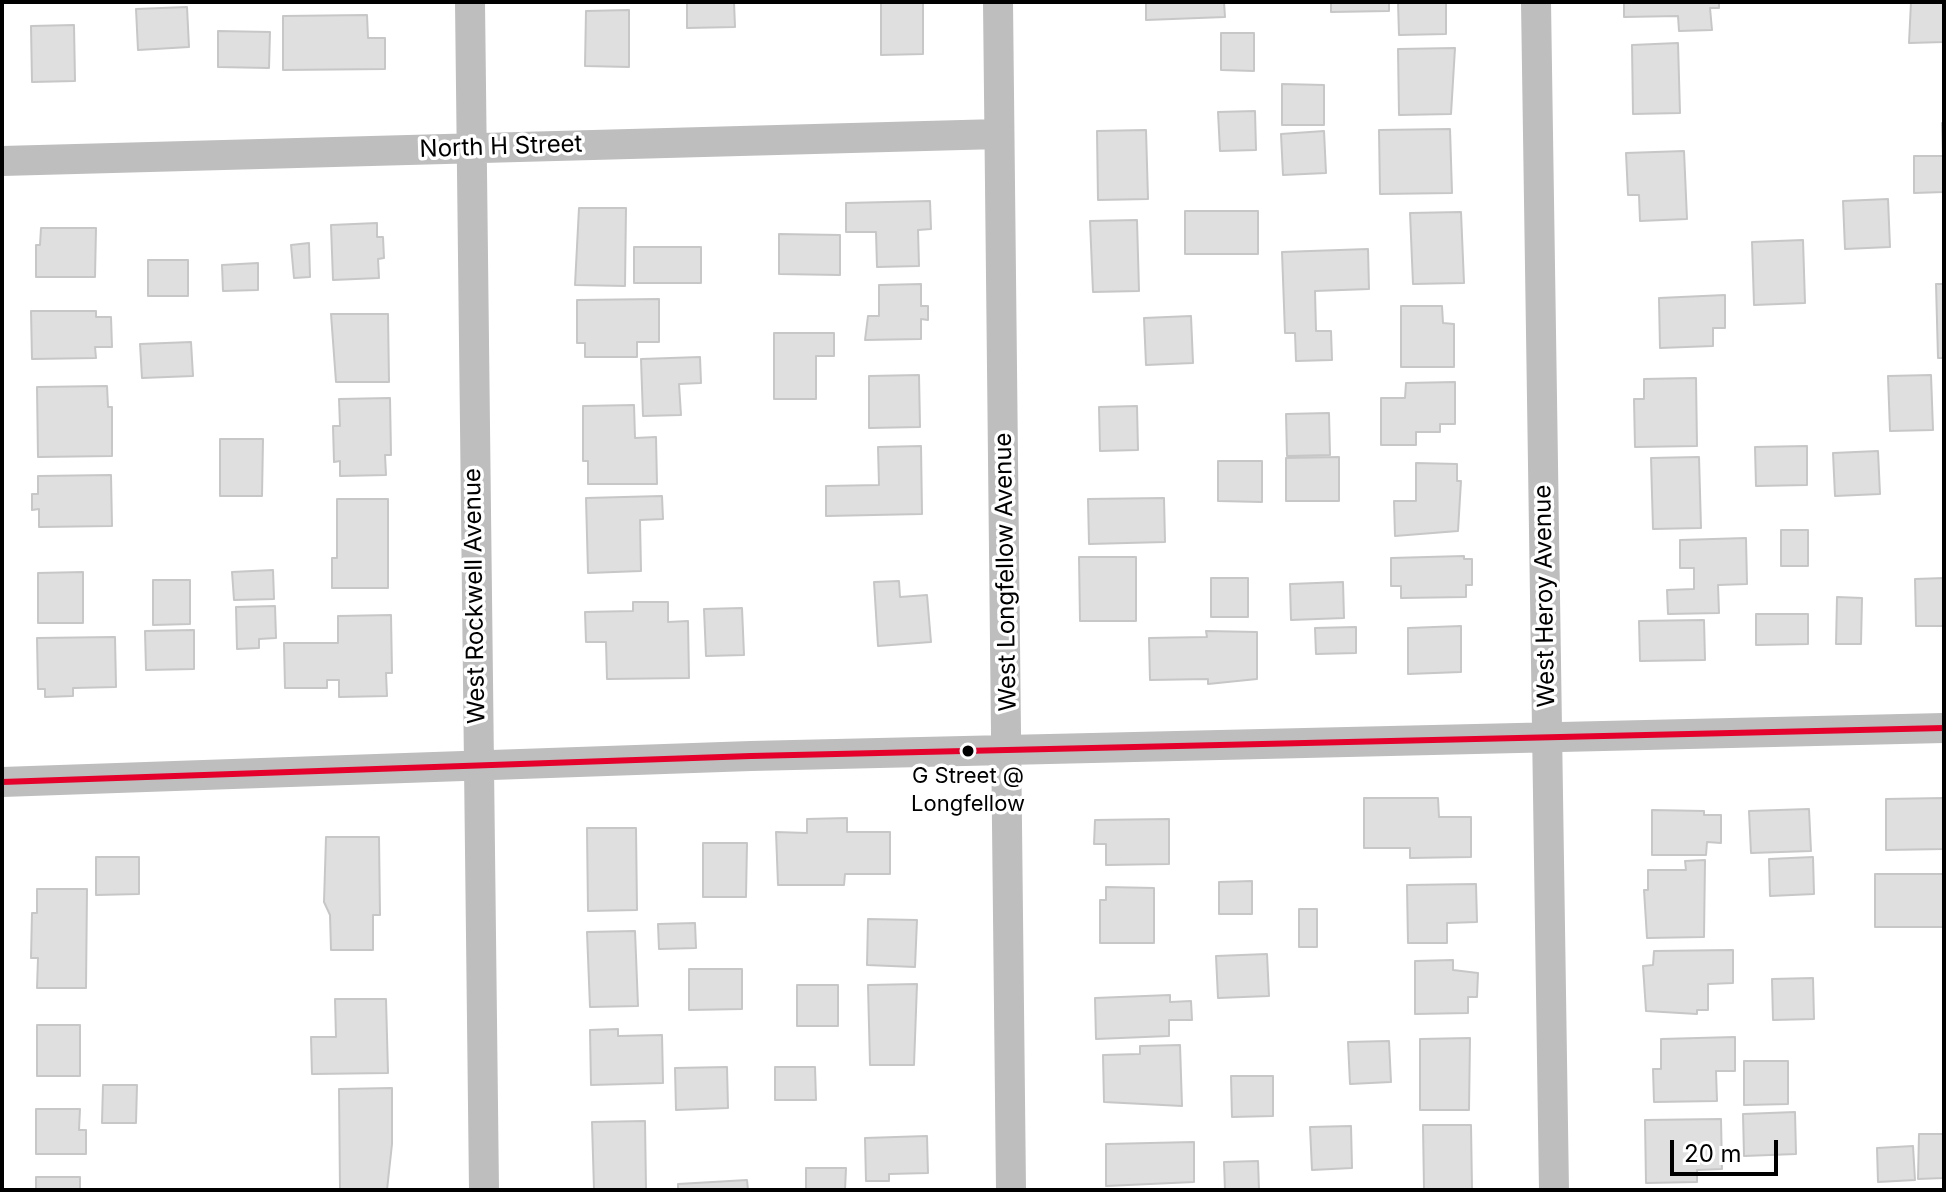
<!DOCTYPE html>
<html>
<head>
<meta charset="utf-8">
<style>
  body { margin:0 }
  #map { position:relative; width:1946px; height:1192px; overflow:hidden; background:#fff; font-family:Inter,sans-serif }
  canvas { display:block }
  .frame { position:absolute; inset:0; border:4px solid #000; pointer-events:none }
  .scale { position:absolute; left:1670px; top:1140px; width:108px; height:36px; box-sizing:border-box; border:4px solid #000; border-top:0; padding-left:10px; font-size:24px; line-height:28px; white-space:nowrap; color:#000; -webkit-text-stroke:6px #fff; paint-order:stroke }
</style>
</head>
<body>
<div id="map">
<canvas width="1946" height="1192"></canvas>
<div class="frame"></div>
<div class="scale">20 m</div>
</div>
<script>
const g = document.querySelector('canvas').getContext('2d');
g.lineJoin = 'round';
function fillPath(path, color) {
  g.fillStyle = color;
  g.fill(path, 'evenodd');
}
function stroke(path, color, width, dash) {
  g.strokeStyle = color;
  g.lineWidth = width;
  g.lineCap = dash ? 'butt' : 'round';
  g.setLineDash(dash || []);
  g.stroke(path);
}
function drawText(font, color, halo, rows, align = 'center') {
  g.font = font + ' Inter,sans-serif';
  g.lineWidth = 7;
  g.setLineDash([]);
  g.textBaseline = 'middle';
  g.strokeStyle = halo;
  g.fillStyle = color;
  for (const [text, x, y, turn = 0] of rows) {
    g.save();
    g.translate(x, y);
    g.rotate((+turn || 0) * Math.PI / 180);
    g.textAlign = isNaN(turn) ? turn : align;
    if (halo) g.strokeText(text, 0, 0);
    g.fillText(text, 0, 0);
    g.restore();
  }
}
const building = new Path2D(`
  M687,2H734L735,27L687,28Z
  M881,2H923V54L881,55Z
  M1146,2H1224L1225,17L1146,20Z
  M1331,2H1389V11L1331,12Z
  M1398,2H1446V34L1399,35Z
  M1624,2H1719V8H1710L1712,30L1679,31L1678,16L1624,17Z
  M1911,2H1944V42L1909,43Z
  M187,7L189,47L138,50L136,9Z
  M629,10V67L585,66L586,11Z
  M367,15L368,38H385V69L283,70V16Z
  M74,25L75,81L32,82L31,26Z
  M218,31L270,32L269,68L218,67Z
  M1221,33H1254V71L1221,70Z
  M1678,43L1680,113L1633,114L1632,45Z
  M1455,48L1451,114L1399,115L1398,49Z
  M1282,84L1324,85V125H1282Z
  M1255,111L1256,150L1220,151L1218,112Z
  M1942,123L1944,192L1914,193V156H1943Z
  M1450,129L1452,193L1380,194L1379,130Z
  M1146,130L1148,199L1098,200L1097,131Z
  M1324,131L1326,173L1283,175L1281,134Z
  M1684,151L1687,219L1640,221L1639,195H1628L1626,153Z
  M1888,199L1890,247L1845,249L1843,201Z
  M930,201L931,229L918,230L919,266L877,267L876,232H846V203Z
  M579,208H626L625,286L575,285Z
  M1185,211H1258V254H1185Z
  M1461,212L1464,283L1413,284L1410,213Z
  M1137,220L1139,291L1093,292L1090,221Z
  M377,223V237H383L384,258L378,259L379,278L333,280L331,225Z
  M41,228H96L95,277H36V245H40Z
  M779,234L840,235V275L779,274Z
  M1803,240L1805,303L1754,305L1752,242Z
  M309,243L310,277L294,278L291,245Z
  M634,247H701V283H634Z
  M1368,249L1369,289L1315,291L1316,331H1331L1332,360L1296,361L1295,333H1285L1282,252Z
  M148,260H188V296H148Z
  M258,263V290L223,291L222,265Z
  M921,284V306H928V320L921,319V339L865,340L868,316H879V285Z
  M1936,284H1944V358H1938Z
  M1725,295V328H1713V346L1660,348L1659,298Z
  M659,299V342H637V357H585V343H577V300Z
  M1401,306H1442L1443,323L1454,324V367H1401Z
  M31,311H96V317H111L112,347H95L96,358L32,359Z
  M331,314H388L389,382H336Z
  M1191,316L1193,363L1146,365L1144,318Z
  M774,333H834V356H816V399H774Z
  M191,342L193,376L142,378L140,344Z
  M700,357L701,383L679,384L681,415L643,416L641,359Z
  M919,375L920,427L869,428V376Z
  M1931,375L1933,430L1890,431L1888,376Z
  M1696,378L1697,446L1635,447L1634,399H1644V379Z
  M1455,382V424H1440V432H1416V445H1381V398H1405L1406,383Z
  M107,386L108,407H112V456L38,457L37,387Z
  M390,398L391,455H385L386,475L340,476V461L334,462L333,426H340L339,399Z
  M634,405L635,438L656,437L657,484H588V461H583V406Z
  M1137,406L1138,450L1100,451L1099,407Z
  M1329,413L1330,455L1287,456L1286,414Z
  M220,439H263L262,496H220Z
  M921,446L922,514L826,516V486L879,485L878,447Z
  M1807,446V485L1756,486L1755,447Z
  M1878,451L1880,494L1835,496L1833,453Z
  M1339,457V501H1286V458Z
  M1699,457L1701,528L1653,529L1651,458Z
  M1218,461H1262V502L1218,501Z
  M1416,463L1457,464V481H1461L1458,531L1395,536L1394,501H1416Z
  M111,475L112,526L39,527V509L32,510V494H38V476Z
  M662,496L663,519L640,520L641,571L588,573L586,498Z
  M1164,498L1165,542L1089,544L1088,499Z
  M337,499H388V588H332V558H337Z
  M1781,530H1808V566H1781Z
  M1746,538L1747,584L1718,585L1719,613L1668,614L1667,590L1694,589V568H1680V540Z
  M1464,556V559H1472V585H1466V597L1401,598V586H1391V558Z
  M1079,557H1136V621H1080Z
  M273,570L274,599L234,600L232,572Z
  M83,572V623H38V573Z
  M1211,578H1248V617H1211Z
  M1944,578V626H1916L1915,579Z
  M153,580H190V624L153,625Z
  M899,581L900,597L927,595L931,642L878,646L874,582Z
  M1343,582L1344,618L1291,620L1290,584Z
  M1837,597L1862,598L1861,644H1836Z
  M633,602H668V622L688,621L689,678L607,679L606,642H586L585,612L633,611Z
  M275,606L276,638L259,639V648L237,649L236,607Z
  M742,608L744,655L706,656L704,609Z
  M1756,614H1808V644L1756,645Z
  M391,615L392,673H386L387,696L339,697V680H327V688H285L284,643H338V616Z
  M1704,620L1705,660L1640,661L1639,621Z
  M1461,626V672L1408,674V628Z
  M1356,627V653L1316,654L1315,628Z
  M194,630V669L146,670L145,631Z
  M1206,631L1257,632V679L1208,684V679L1150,680L1149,638L1207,637Z
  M115,637L116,687L73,688V696L45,697V689H38L37,638Z
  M1364,798H1438L1439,817H1471V857L1410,858V848H1364Z
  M1944,798V849L1886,850V799Z
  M1809,809L1811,851L1751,853L1749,811Z
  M1652,810L1704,811V815H1721V843L1707,842L1706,855H1652Z
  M847,818V832H890V874H845L844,885H778L776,832L807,833V819Z
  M1169,819V864L1106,865V844H1094L1095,820Z
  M587,828H636L637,910L588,911Z
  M326,837H379L380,915H373V950H331L330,915L324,902Z
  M703,843H747L746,897H703Z
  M96,857H139V894L96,895Z
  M1813,857L1814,894L1770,896L1769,859Z
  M1705,860L1704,937L1647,938L1644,890H1648V870H1686L1685,861Z
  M1875,874H1944V927H1875Z
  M1252,881V914H1219V882Z
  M1476,884L1477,922L1447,923V943H1408L1407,885Z
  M1106,887L1154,888V943H1100V900H1106Z
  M37,889H87L86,988H37L38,958H31L32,913H37Z
  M1299,909H1317V947H1299Z
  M868,919L917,920L915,967L867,965Z
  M695,923L696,948L659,949L658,924Z
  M635,931L638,1006L590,1007L587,932Z
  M1733,950V983L1708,984V1010H1697V1014L1646,1011L1643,966L1653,965L1654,951Z
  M1267,954L1269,996L1218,998L1216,956Z
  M1453,960V970L1478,973L1477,997H1468V1013L1415,1014V961Z
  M689,969H742V1009L689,1010Z
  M1813,978L1814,1019L1773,1020L1772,979Z
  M917,984L914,1065H870L868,985Z
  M797,985H838V1026H797Z
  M1170,995V1002L1191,1001L1192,1020H1169V1036L1096,1039L1095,998Z
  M335,999H386L388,1073L312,1074L311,1037H336Z
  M37,1025H80V1076H37Z
  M618,1029V1036L662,1035L663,1083L591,1085L590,1030Z
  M1735,1037V1071H1716L1717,1101L1654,1102L1653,1069H1661V1039Z
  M1470,1038L1469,1110H1420V1039Z
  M1389,1041L1391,1082L1350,1084L1348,1042Z
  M1180,1045L1182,1106L1104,1102L1103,1055L1140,1054V1046Z
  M1744,1061H1788V1104L1744,1105Z
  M727,1067L728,1108L676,1110L675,1068Z
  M775,1067H815L816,1100H775Z
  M1231,1076H1273V1116L1232,1117Z
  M103,1085H137L136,1123H102Z
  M392,1088V1144L387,1190H340L339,1089Z
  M36,1109H80L79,1130H86V1154H36Z
  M1795,1112L1796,1154L1744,1156L1743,1114Z
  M1721,1119L1722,1169L1697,1170V1182L1646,1183L1645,1120Z
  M645,1121L646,1190H594L592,1122Z
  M1423,1125H1471L1472,1190H1424Z
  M1351,1126L1352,1168L1312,1170L1310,1127Z
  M1919,1134H1944V1178L1918,1179Z
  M927,1136L928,1173L889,1174V1181H866L865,1138Z
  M1194,1142V1182L1106,1186V1144Z
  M1913,1146L1915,1180L1878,1182L1877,1148Z
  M1258,1161L1259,1190H1225L1224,1162Z
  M806,1168H846L845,1190H806Z
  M36,1177H80V1190H36Z
  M747,1180L748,1190H678V1184Z`);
fillPath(building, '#dfdfdf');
stroke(building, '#c7c7c7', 2);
stroke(new Path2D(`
  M470,2L484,1190
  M998,2L1011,1190
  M1536,2L1554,1190
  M2,161L999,134
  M2,782L751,756L1944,728`), '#bebebe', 30);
stroke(new Path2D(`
  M2,782L751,756L1944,728`), '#e4002b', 6);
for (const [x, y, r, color] of [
  [968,751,7,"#000"]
]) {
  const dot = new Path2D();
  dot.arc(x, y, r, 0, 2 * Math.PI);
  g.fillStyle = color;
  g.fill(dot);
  stroke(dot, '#fff', 3);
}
drawText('22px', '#000', '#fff', [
  ["G Street @",968,776],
  ["Longfellow",968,804]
]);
drawText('24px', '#000', '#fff', [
  ["North H Street",501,147,-2],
  ["West Longfellow Avenue",1006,572,-91],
  ["West Rockwell Avenue",475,596,-91],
  ["West Heroy Avenue",1545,596,-91]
]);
</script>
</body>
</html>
